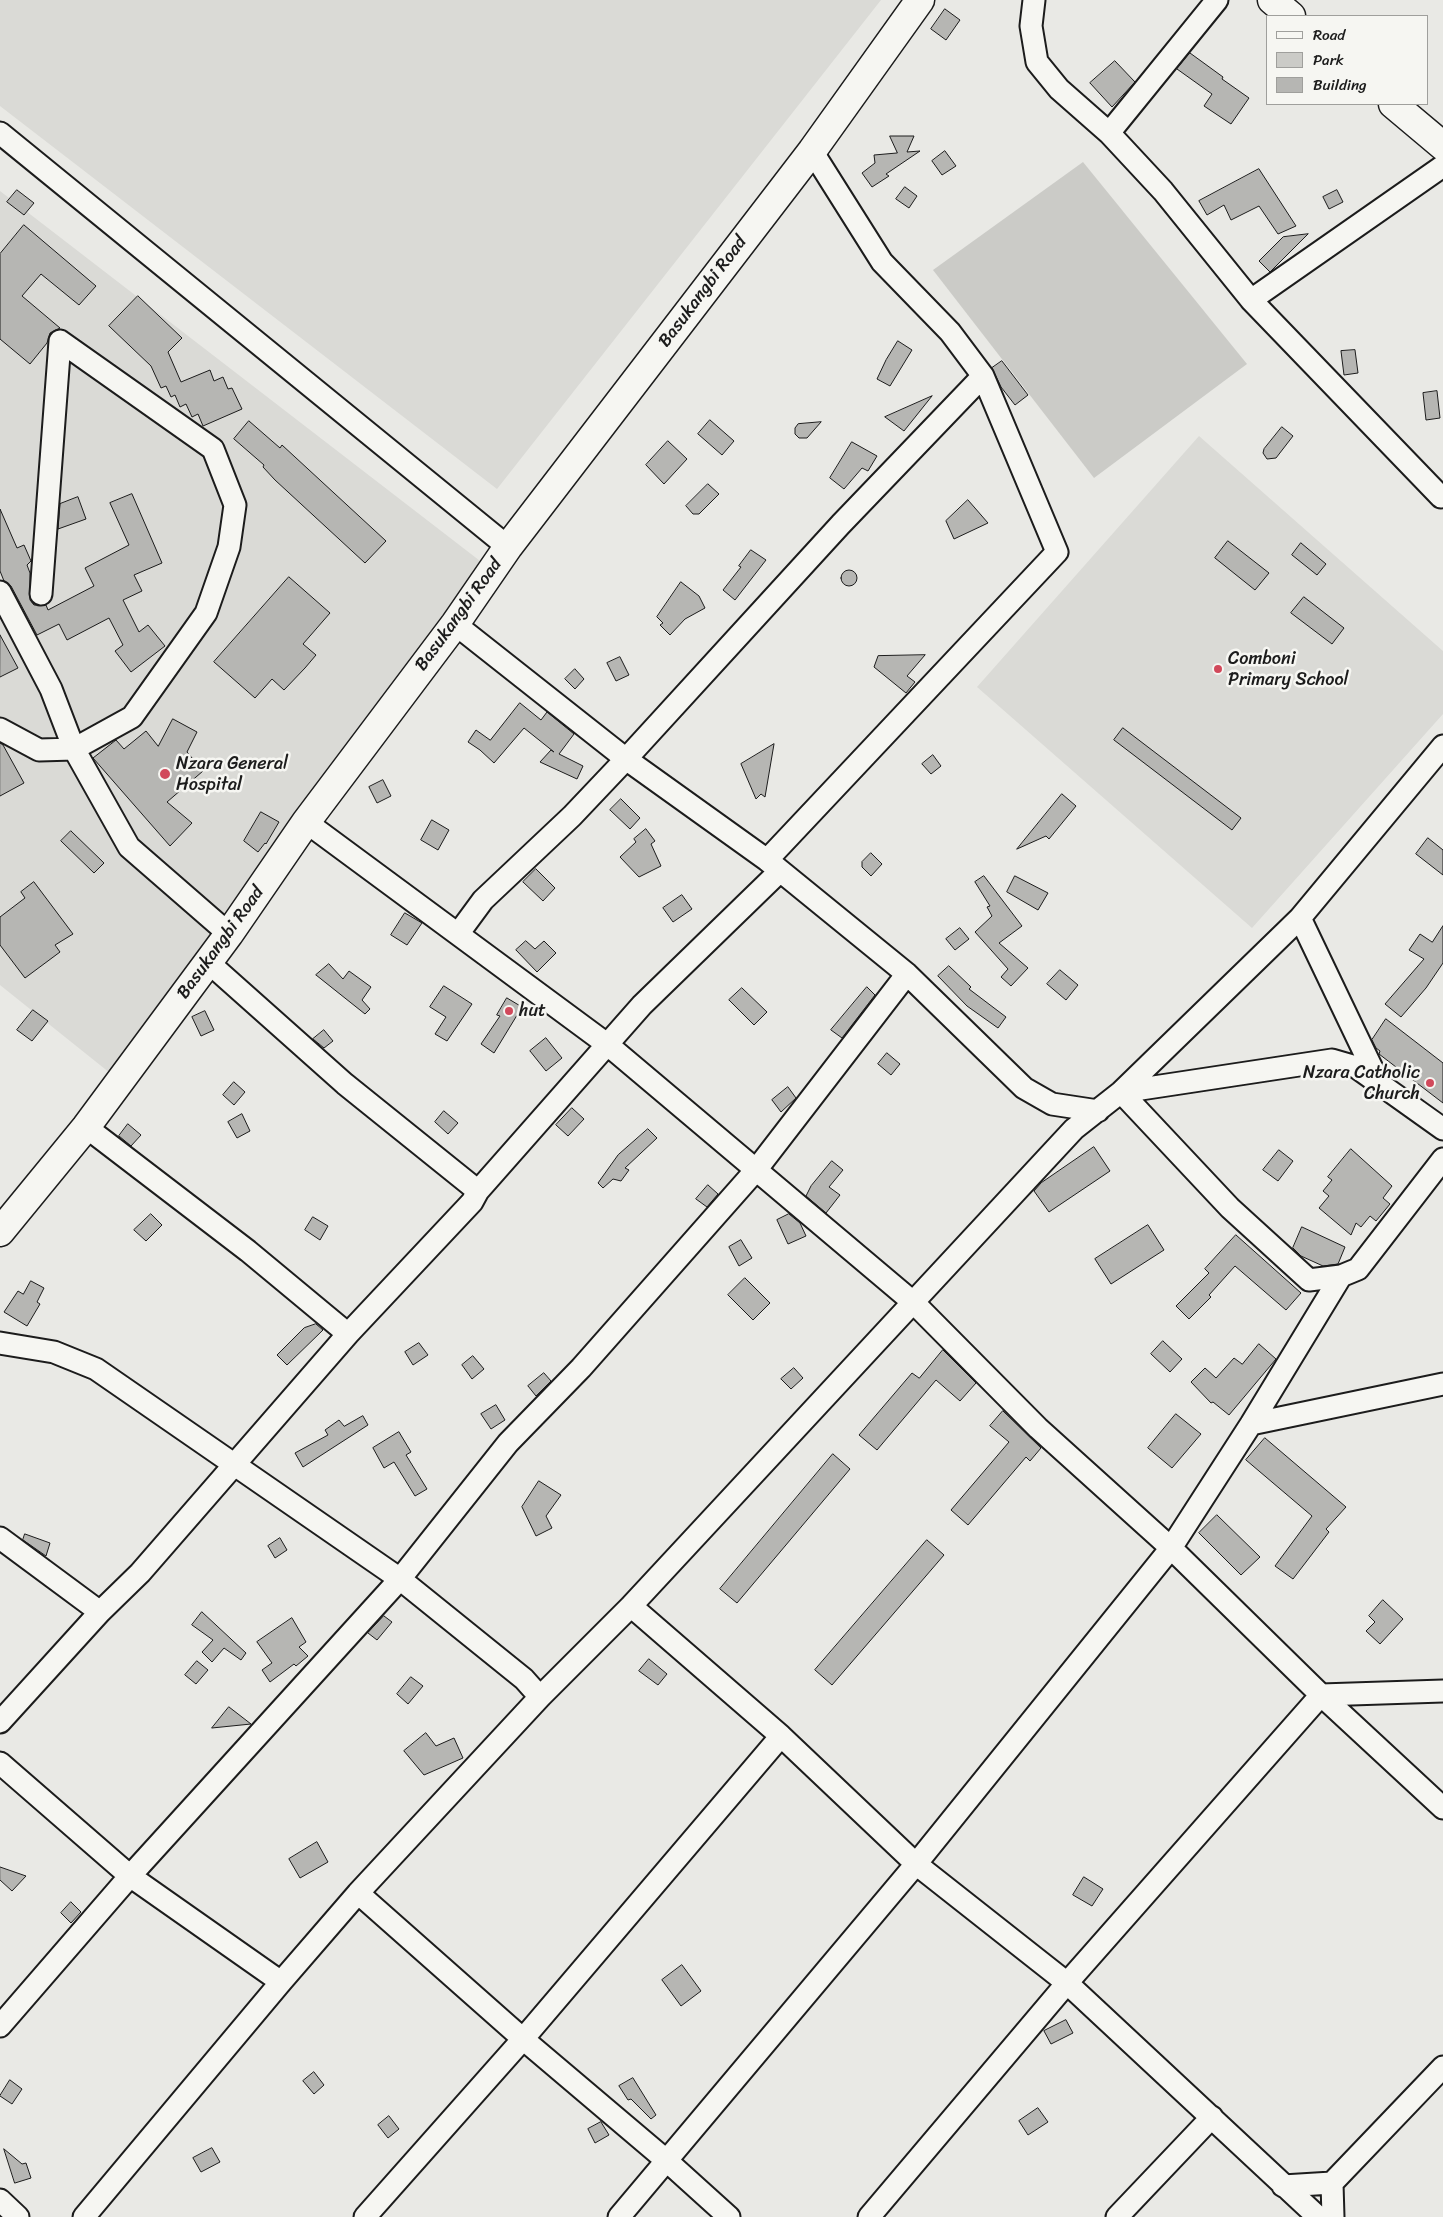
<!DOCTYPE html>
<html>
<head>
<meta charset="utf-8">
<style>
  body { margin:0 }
  #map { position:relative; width:1443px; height:2217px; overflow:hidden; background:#e9e9e5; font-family:Sriracha,sans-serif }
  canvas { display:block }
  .legend { position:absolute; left:1266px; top:15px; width:162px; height:90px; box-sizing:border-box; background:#f6f6f2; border:1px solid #9f9f9c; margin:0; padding:6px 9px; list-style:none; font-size:15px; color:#1c1c1c }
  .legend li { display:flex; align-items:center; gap:10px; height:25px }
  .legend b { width:25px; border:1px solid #9f9f9c }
</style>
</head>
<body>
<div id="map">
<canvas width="1443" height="2217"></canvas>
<ul class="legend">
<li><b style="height:6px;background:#f6f6f2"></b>Road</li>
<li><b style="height:14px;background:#cbcbc7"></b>Park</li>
<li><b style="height:14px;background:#b6b6b3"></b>Building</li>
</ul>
</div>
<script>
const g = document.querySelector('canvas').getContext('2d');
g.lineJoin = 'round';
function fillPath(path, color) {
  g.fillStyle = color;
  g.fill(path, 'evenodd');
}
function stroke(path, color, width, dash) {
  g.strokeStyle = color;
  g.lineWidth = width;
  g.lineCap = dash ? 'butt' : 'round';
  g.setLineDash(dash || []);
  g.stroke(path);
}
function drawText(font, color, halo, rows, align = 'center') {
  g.font = font + ' Sriracha,sans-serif';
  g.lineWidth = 5;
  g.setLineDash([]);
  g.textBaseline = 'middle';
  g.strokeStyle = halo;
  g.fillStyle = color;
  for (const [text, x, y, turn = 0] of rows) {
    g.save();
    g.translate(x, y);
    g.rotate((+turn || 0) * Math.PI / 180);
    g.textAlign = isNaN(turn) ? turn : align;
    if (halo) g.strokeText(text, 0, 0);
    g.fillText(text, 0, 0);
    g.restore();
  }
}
fillPath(new Path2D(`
  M0,0H881L497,489L0,106Z
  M0,191L484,564L110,1073L0,985Z
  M1199,436L1443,651V714L1252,928L977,687Z`), '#dadad6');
fillPath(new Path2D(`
  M1083,162L1247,364L1094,478L933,270Z`), '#cbcbc7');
const building = new Path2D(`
  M945,9L960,20L946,40L931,29Z
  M1190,53L1223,77L1222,79L1249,98L1231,124L1204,106L1212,94L1177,69Z
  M1115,61L1135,82L1112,107L1090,83Z
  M890,136H914L907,152L920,151L886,174L889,176L872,187L862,173L875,163L874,155L897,153Z
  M945,151L956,166L942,175L932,161Z
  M1259,169L1296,226L1278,234L1259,206L1231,220L1224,205L1207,215L1199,201Z
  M905,187L917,196L909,208L896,199Z
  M17,190L34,203L24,215L7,202Z
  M1337,190L1343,202L1329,209L1323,197Z
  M24,225L96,286L79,305L41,274L22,296L60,328L50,333L47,343L30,364L0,339V254Z
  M1308,234L1270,272L1259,261L1283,237Z
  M138,296L182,338L168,352L181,382L210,370L214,381L223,377L228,389L232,388L242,409L203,426L198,414L192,417L186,404L180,407L175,395L171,397L166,386L161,388L151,366L109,326Z
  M898,341L912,350L890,386L877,379L886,360Z
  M1355,350L1358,373L1344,375L1341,351Z
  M1002,361L1028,395L1015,405L1001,387L992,368Z
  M1437,391L1440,418L1426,420L1423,393Z
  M932,396L904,431L885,417Z
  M710,420L734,441L722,455L698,434Z
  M249,421L280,448L282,445L386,541L365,563L275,480L263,467L264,465L234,439Z
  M821,422L807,438H799L795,434V428L798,424Z
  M1282,427L1293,436L1276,458L1267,459L1263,453L1264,449Z
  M668,441L687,459L664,484L646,465Z
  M852,442L877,456L868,471L862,468L844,489L830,478Z
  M708,484L719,494L699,514H693L686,506Z
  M132,494L162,563L134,575L142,591L123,600L139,632L148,625L165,646L131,672L115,651L123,645L109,618L67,640L59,624L37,635L11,586L4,581L0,571V509L17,548L24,545L31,561L27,565L30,573V600L34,605H46L48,610L94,586L85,568L129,545L110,503Z
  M78,497L86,519L58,529L60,504Z
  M968,500L988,523L954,539L946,521Z
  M1228,541L1269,573L1255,590L1215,558Z
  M1301,543L1326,564L1317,575L1292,555Z
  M751,550L766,560L735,600L723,590L741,567L739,566Z
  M841 578a8 8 0 1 1 16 0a8 8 0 1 1-16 0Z
  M289,577L330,613L303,644L316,655L305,668L284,690L272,679L255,698L214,662Z
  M681,582L699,596L705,608L685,619L670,635L660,625L663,623L657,617Z
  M1304,597L1344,628L1332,644L1291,613Z
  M0,635L18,668L0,677Z
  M925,655L907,676L915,682L906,693L874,667L878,656Z
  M620,657L629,675L616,681L607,663Z
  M575,669L584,679L575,689L565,679Z
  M520,703L541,720L547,712L574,734L559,754L583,766L577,779L540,762L551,750L554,752L524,728L494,763L480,750L468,742L476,730L490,740Z
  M173,719L197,732L187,752L203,771L167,802L192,823L170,846L93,758L116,740L124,749L146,731L158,746Z
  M1123,728L1241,818L1232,830L1114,740Z
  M0,743L3,745L24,783L0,796Z
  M774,744L765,797L761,794L756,799L741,764Z
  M933,755L941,766L931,774L922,764Z
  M383,780L391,796L377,803L369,787Z
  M1062,794L1076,806L1049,839L1046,836L1017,849Z
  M621,799L640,818L630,829L610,810Z
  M261,812L279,822L266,844L265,843L258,852L244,841Z
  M432,820L449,830L438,850L421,840Z
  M646,829L655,841L651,844L661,866L639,877L620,857L636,842L634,839Z
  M71,831L104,863L94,873L61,841Z
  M1428,838L1443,850V875L1416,854Z
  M871,853L882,864L871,876L862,867V862Z
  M536,869L555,888L543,901L523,882Z
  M984,876L1022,926L999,943L1028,968L1011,986L1001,977L1008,969L975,932L992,916L987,907L990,906L975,882Z
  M1015,876L1048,893L1038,910L1007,892Z
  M34,882L73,934L55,945L60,952L25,978L0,945V917L25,898L21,892Z
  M682,895L692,909L673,922L663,908Z
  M405,913L422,923L407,945L391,935Z
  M1443,926V963L1426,988L1401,1017L1385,1004L1424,959L1409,950L1420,934L1432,942Z
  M960,928L969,939L955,950L946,939Z
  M526,941L535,949L544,941L556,953L537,972L516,950Z
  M329,964L343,979L349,971L371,987L362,1000L370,1009L365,1014L316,975Z
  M949,966L971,987L969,989L1006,1017L998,1028L967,1006L938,976Z
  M1060,970L1078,985L1066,1000L1047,984Z
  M444,986L472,1004L447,1041L435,1034L446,1017L430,1007Z
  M867,987L875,995L842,1038L831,1030Z
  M742,988L767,1012L754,1025L729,1000Z
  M507,998L522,1007L494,1053L481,1044L500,1016L497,1015Z
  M33,1010L48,1021L32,1041L17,1030Z
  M205,1011L214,1030L201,1036L192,1017Z
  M1386,1019L1443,1063V1103L1379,1054L1380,1051L1376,1048L1372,1040Z
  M324,1030L333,1041L324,1048L313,1039Z
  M546,1038L562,1058L546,1071L530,1051Z
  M887,1053L900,1064L891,1075L878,1064Z
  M234,1082L245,1092L234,1105L223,1095Z
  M788,1087L796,1098L781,1112L772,1100Z
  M572,1108L584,1119L568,1136L556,1125Z
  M444,1111L458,1123L448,1134L435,1122Z
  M242,1114L250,1131L237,1138L228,1122Z
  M128,1124L141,1135L131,1146L119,1136Z
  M648,1129L657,1138L625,1168L629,1170L621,1181L613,1179L603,1188L598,1183L618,1155Z
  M1094,1147L1110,1171L1049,1212L1034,1191L1041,1183Z
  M1351,1149L1392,1186L1383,1198L1390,1204L1376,1221L1370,1216L1361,1227L1356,1223L1351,1235L1319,1208L1329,1196L1323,1191L1332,1180L1328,1177Z
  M1279,1150L1293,1161L1278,1181L1263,1170Z
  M832,1161L843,1170L829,1187L840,1195L826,1213L806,1196L811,1186Z
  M708,1185L718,1194L707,1207L696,1199Z
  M151,1214L162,1225L146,1241L134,1230Z
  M789,1214L800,1223L806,1236L788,1244L777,1220Z
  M313,1217L328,1226L320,1240L305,1230Z
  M1148,1225L1164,1250L1111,1284L1095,1259Z
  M1302,1227L1345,1247L1338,1264L1323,1266L1301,1256L1293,1248Z
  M1236,1235L1301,1293L1286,1310L1235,1266L1209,1295L1211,1297L1189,1319L1176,1306L1209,1273L1205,1269Z
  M741,1240L752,1258L739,1266L729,1247Z
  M745,1278L770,1303L753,1320L728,1295Z
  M31,1281L44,1288L37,1302L40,1304L27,1326L4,1312L18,1291L23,1294Z
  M316,1324L323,1330L287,1365L277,1355L304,1328Z
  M1163,1341L1182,1359L1170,1372L1151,1354Z
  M419,1343L428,1355L413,1365L405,1352Z
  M1259,1344L1276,1359L1229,1415L1213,1402L1211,1403L1191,1382L1205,1368L1216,1378L1234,1358L1242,1364Z
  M943,1350L976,1383L960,1401L936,1380L877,1450L859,1435L912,1373L919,1378Z
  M473,1356L484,1369L472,1379L462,1365Z
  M794,1368L803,1378L791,1389L781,1379Z
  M544,1373L551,1381L536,1396L528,1386Z
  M496,1405L505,1420L491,1429L481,1414Z
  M1003,1411L1041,1448L1030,1461L1026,1457L968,1525L951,1510L1009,1442L990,1426Z
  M1176,1414L1201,1434L1172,1468L1148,1448Z
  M363,1416L368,1425L303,1467L295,1453L328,1435L325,1430L339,1420L344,1426Z
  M399,1432L411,1452L406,1455L427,1489L415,1496L394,1462L384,1468L373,1448Z
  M1265,1438L1346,1507L1326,1529L1329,1532L1293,1579L1275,1566L1312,1516L1246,1460Z
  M833,1454L850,1469L737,1603L720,1589Z
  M539,1481L561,1495L546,1516L552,1528L536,1536L522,1507Z
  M1217,1515L1260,1557L1241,1575L1199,1533Z
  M25,1534L50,1543L46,1556L23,1540Z
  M280,1538L287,1550L275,1558L268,1546Z
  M927,1540L944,1555L832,1685L815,1670Z
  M1383,1600L1403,1619L1380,1644L1366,1631L1375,1622L1369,1616Z
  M202,1612L246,1653L241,1660L224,1648L212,1662L202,1652L213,1640L192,1625Z
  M384,1616L392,1622L377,1640L368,1633Z
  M292,1618L306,1642L299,1647L308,1656L296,1666L294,1664L270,1682L262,1670L272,1663L257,1642Z
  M649,1659L667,1674L658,1685L639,1671Z
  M197,1661L208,1670L196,1684L185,1675Z
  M411,1677L423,1686L408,1704L397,1694Z
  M229,1707L251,1724L212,1728Z
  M426,1733L436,1746L454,1738L463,1758L424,1775L404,1751Z
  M317,1842L328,1862L300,1878L289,1859Z
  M0,1867L26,1876L12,1891L0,1880Z
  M1084,1877L1103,1889L1092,1906L1073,1895Z
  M71,1902L81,1912L71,1923L61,1913Z
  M682,1965L701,1991L681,2006L662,1980Z
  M1066,2020L1073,2033L1051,2044L1044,2031Z
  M314,2072L324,2085L314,2094L303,2081Z
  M633,2078L656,2115L651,2119L631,2099L628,2100L619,2086Z
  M10,2080L22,2089L12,2104L0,2096Z
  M1038,2108L1048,2122L1028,2135L1019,2121Z
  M389,2116L399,2129L388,2138L378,2125Z
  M601,2122L609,2135L595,2143L588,2129Z
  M212,2148L220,2162L201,2172L193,2158Z
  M4,2149L22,2164L26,2163L31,2178L15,2183Z`);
fillPath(building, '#b6b6b3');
stroke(building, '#1c1c1c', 1);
const street = new Path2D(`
  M1034,0L1031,26L1037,62L1059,89L1109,133L1163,191L1251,300L1441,497L1443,495
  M0,133L508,547
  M1109,133L1217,0
  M1251,300L1443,166
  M0,592L51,689L74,749L129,847L229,934
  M41,594L60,341
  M455,624L626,759L767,860L907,974L1024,1088L1052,1104L1098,1111
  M0,729L39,750L74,749L132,717L206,613L229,547L235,505L213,449L60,341
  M306,822L608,1045L914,1303L1038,1428L1171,1548L1321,1695L1443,1808
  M767,860L1057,552L983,376L950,332L882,262L812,151
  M1300,918L1379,1083
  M458,934L483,900L572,816L626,759L841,524L983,376
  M208,962L345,1084L478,1191
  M1121,1092L1230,1208L1309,1280L1341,1276L1358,1269L1443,1159
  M1121,1092L1332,1060L1356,1067L1443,1129
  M86,1127L248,1251L348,1334
  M0,1343L54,1352L96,1369L400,1579L524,1679L540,1697
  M1251,1424L1443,1384
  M0,1538L100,1612
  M631,1606L781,1736L916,1864L1067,1983L1318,2217
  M0,1722L100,1612L140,1573L348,1334L472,1202L478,1191L642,1005L780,871
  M0,1763L130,1876L281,1982
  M358,1893L523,2039L667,2161L729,2217
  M0,2026L130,1876L400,1579L508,1443L581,1368L756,1170L907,974
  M1332,2183L1333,2217
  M1283,2186L1332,2183L1443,2067
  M0,2200L18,2217
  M84,2217L281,1982L358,1893L540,1697L631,1606L1074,1129L1121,1092L1300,918L1443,746
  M365,2217L523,2039L781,1736
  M619,2217L916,1864L1171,1548L1251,1424L1341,1276
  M869,2217L1067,1983L1321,1695L1443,1691
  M1117,2217L1212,2117`);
const secondary = new Path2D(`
  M1272,0L1291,16
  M1393,104L1443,146
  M0,1232L86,1127L229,934L306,822L455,624L508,547L812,151L920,0`);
stroke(street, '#1c1c1c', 25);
stroke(secondary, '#1c1c1c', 31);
stroke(street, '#f6f6f2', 21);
stroke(secondary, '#f6f6f2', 28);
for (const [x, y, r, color] of [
  [1218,669,5,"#d1495b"],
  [165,774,6,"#d1495b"],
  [509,1011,5,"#d1495b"],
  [1430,1083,5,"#d1495b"]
]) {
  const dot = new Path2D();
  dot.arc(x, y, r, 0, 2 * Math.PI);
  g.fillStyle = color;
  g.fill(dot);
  stroke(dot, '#f6f6f2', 2);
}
drawText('18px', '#1c1c1c', '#f6f6f2', [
  ["Basukangbi Road",703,292,-53],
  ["Basukangbi Road",459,615,-54],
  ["Basukangbi Road",221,943,-54]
]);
drawText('18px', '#1c1c1c', '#f6f6f2', [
  ["Comboni",1228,659],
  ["Primary School",1228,680],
  ["Nzara General",176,764],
  ["Hospital",176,785],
  ["hut",519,1011],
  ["Nzara Catholic",1420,1073,"right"],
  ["Church",1420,1094,"right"]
], 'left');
</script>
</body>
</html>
